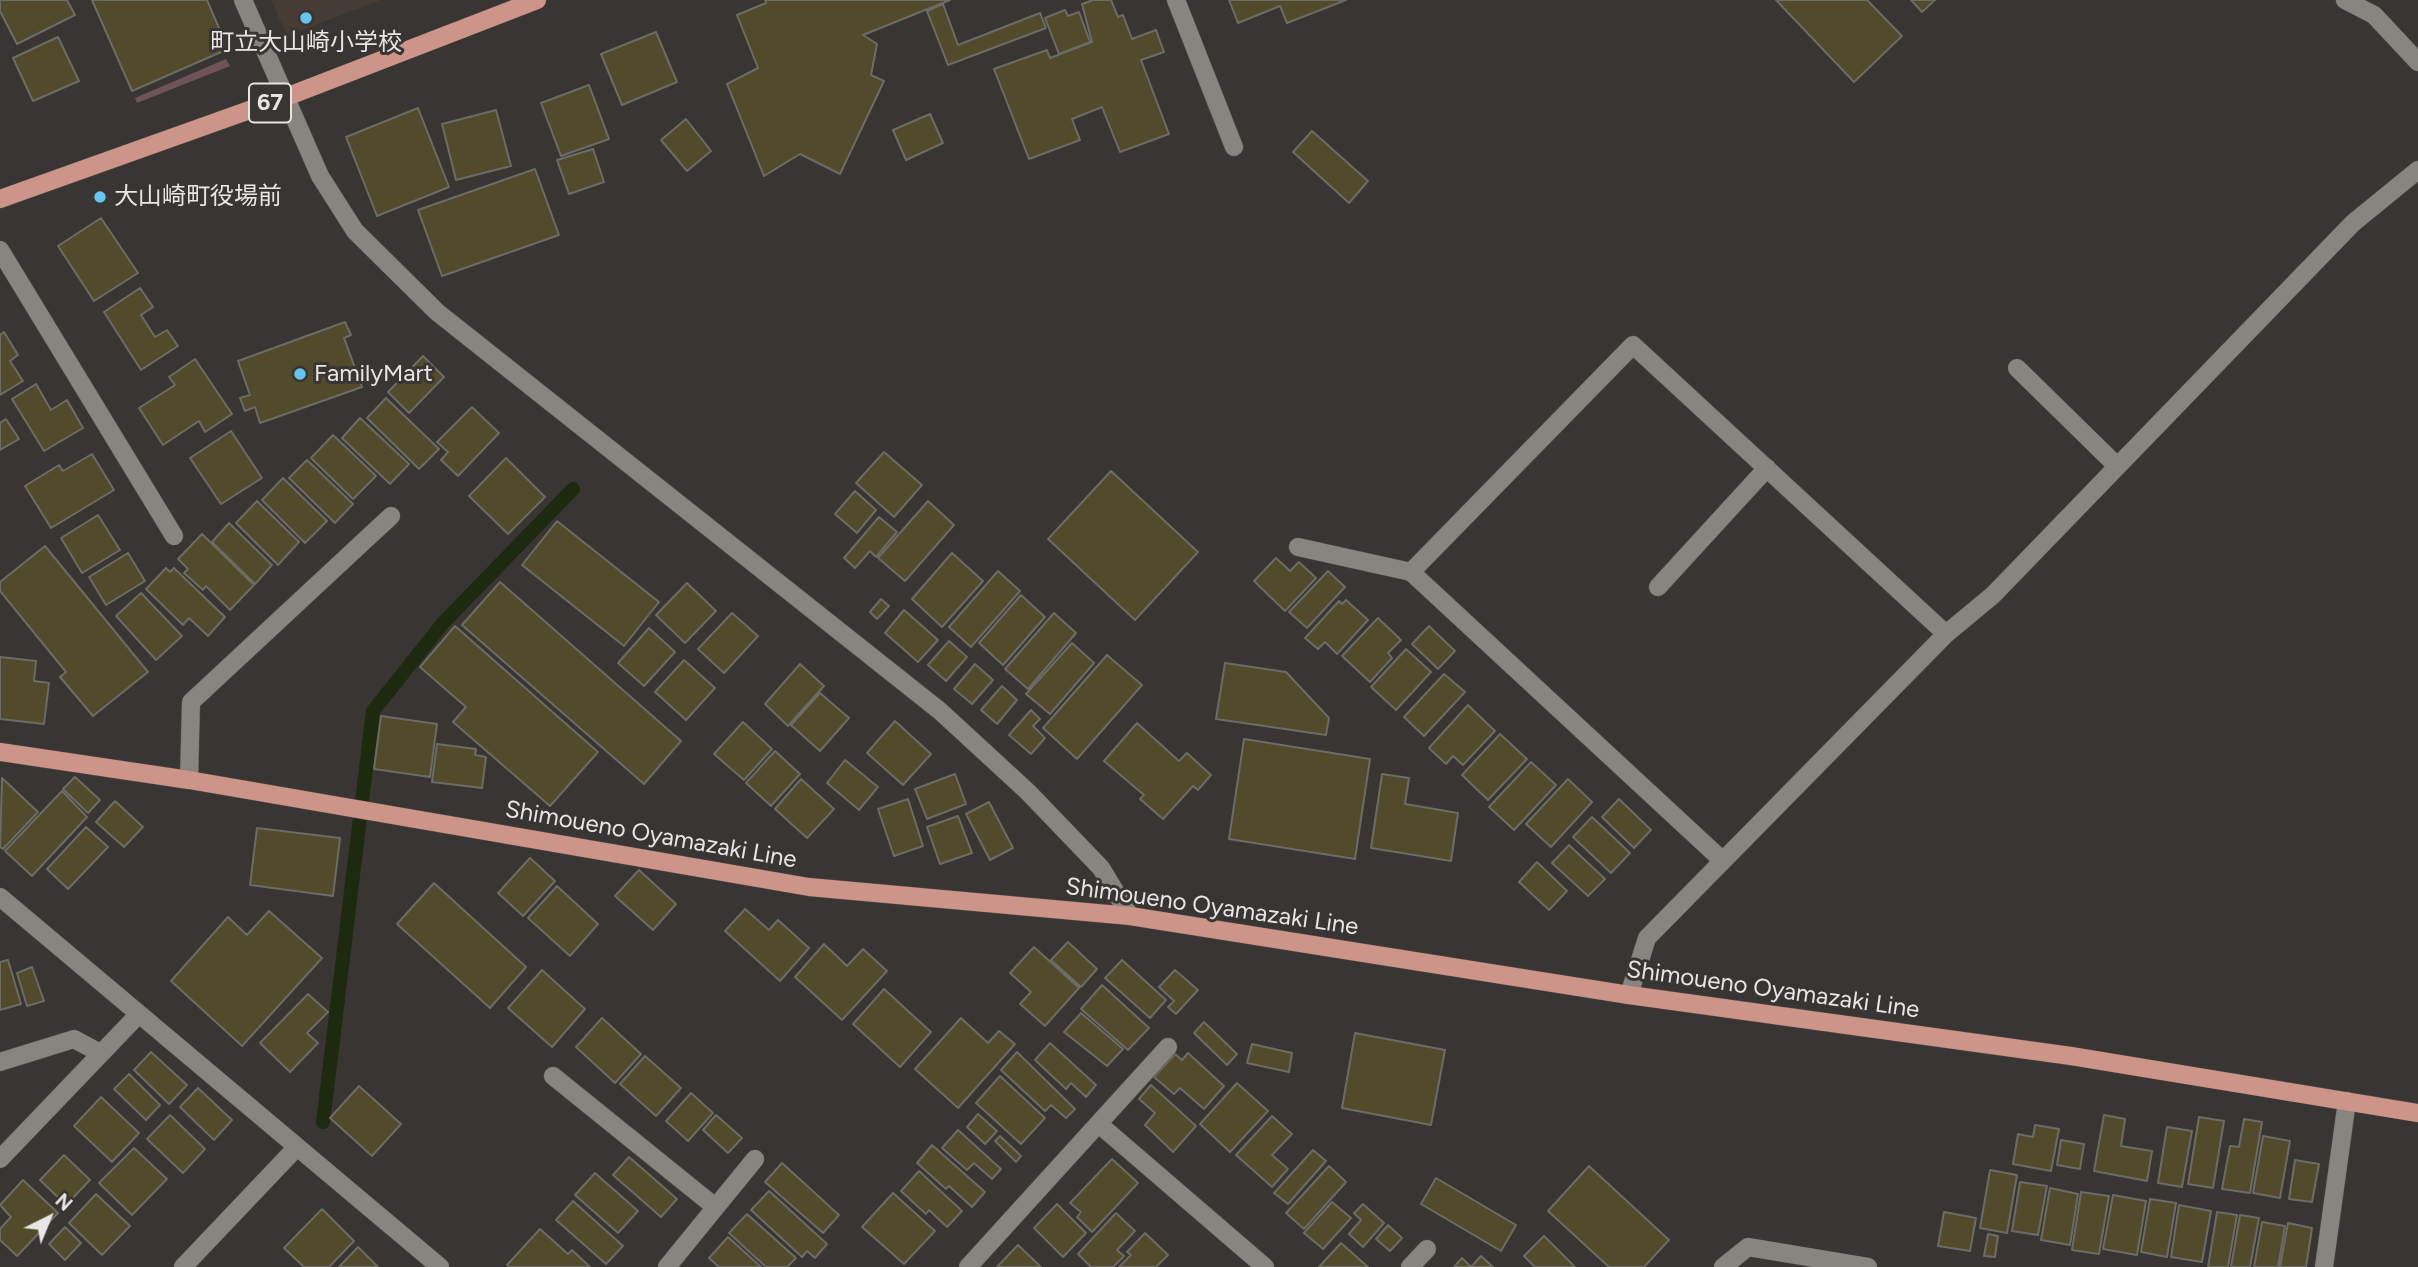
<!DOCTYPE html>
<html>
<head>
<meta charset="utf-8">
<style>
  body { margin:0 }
  #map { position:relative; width:2418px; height:1267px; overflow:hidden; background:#383532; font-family:Figtree,sans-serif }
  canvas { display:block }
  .north { position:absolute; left:14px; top:1183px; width:70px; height:70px; -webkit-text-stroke:5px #383532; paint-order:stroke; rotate:43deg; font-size:19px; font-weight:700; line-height:28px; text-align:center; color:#e8e6e4 }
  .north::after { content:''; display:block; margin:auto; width:24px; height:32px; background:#e8e6e4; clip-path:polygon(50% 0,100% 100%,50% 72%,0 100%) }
</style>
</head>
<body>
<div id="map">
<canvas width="2418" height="1267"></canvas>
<div class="north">N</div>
</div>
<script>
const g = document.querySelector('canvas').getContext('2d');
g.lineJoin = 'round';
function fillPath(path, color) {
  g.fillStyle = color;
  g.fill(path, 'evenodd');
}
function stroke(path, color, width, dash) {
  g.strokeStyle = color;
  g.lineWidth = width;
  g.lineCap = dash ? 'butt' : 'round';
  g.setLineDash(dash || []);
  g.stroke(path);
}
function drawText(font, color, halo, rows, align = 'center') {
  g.font = font + ' Figtree,"Noto Sans JP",sans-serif';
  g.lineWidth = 6;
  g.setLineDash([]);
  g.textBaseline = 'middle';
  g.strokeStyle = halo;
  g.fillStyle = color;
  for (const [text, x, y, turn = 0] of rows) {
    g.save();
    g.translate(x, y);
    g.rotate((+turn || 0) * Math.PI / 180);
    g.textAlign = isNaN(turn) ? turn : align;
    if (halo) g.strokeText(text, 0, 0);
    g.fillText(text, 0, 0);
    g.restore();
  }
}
fillPath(new Path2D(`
  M271,0H381L287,36Z`), '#453c35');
fillPath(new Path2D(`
  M226,59L230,66L137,103L135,98Z`), '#6f535c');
stroke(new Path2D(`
  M323,1122L373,711L443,623L573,489`), '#1d2a0f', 14);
const building = new Path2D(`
  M0,0H67L75,15L17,44L0,11Z
  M92,0H207L228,49L132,91Z
  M765,0H950L863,35L877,44L871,75L884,81L840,174L800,154L764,176L727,84L758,68L737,15L766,3Z
  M1093,0H1111L1118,17L1123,15L1132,39L1156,30L1164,52L1141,60L1169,134L1120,152L1102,107L1072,119L1080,140L1029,159L994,69L1047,50L1050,58L1092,42L1082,4Z
  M1229,0H1346L1287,23L1280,6L1238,23Z
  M1776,0H1867L1902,36L1854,82Z
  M1911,0H1935L1922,12Z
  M943,4L958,45L1040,13L1046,28L948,65L927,11Z
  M1065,10L1068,16L1079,12L1090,42L1059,54L1045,18Z
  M656,32L677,82L622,105L601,54Z
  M58,37L79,81L33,101L13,58Z
  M589,85L609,139L561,156L541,103Z
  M418,108L449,187L377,216L346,137Z
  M496,110L511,166L456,180L442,124Z
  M930,114L943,143L906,160L893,130Z
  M686,119L711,151L687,171L661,140Z
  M1312,131L1368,181L1349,203L1293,152Z
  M593,149L604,182L569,194L557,160Z
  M535,169L559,235L442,276L418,210Z
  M101,218L138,273L94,301L58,246Z
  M140,288L153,307L141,315L155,337L167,330L178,346L141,370L104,312Z
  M345,322L351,335L344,338L362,387L260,423L255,407L245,411L240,398L250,395L238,361Z
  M4,332L18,355L10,361L23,381L0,395V335Z
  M423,356L444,377L409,413L388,392Z
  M195,359L232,414L205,432L199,421L163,445L139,408L175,385L169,377Z
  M36,384L51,410L67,400L83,428L44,451L12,399Z
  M386,398L439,449L419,469L367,418Z
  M472,407L499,433L458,476L441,460L448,452L437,442Z
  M360,418L409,464L390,484L342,438Z
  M6,419L19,439L0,450V423Z
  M231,431L262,478L221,504L190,458Z
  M333,435L376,476L353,499L311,458Z
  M884,452L922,485L894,517L856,483Z
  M92,454L114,490L51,528L25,486L59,465L63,471Z
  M506,458L545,497L508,534L469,496Z
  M307,460L353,504L335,523L289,478Z
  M1111,471L1198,552L1135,620L1048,539Z
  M283,478L327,521L305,543L262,500Z
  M855,491L876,510L857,533L835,514Z
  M257,501L299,542L278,565L236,523Z
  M928,501L954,525L905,581L878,558Z
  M98,515L120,550L82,573L61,538Z
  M879,517L897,532L876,557L870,551L855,568L844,558Z
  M557,521L659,602L624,646L522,565Z
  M229,523L272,565L255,584L212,542Z
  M202,534L254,585L230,610L206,586L203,590L184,573L188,569L178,559Z
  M45,546L148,672L93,716L60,677L66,672L0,591V582Z
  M128,553L145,581L106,605L89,577Z
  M952,553L983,581L942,627L912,599Z
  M1276,558L1290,571L1299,562L1316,578L1285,611L1254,581Z
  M166,568L170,572L174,568L225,617L208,636L189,618L183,625L146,589Z
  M998,571L1020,591L971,647L949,627Z
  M1328,571L1345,587L1307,628L1289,612Z
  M500,582L681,741L644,784L462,625Z
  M687,583L716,611L685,643L656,615Z
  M141,593L182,636L156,660L116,616Z
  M1021,595L1045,617L1003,665L979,643Z
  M881,599L889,606L877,619L870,612Z
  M1346,600L1368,620L1337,654L1325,642L1318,649L1305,638L1339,601L1342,604Z
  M904,610L938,640L918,662L885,633Z
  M732,613L758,636L724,673L698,649Z
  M1054,613L1076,633L1028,689L1005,669Z
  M1378,618L1401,640L1388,653L1392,658L1370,682L1342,656Z
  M455,626L598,752L550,806L453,722L466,707L420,667Z
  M1429,626L1455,651L1438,669L1412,644Z
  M649,628L675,652L644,686L618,663Z
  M949,641L967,657L946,681L928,665Z
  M1072,643L1094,663L1050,714L1026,694Z
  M1406,649L1431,672L1396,710L1371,687Z
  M1107,655L1142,685L1077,759L1043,728Z
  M0,657L36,661L34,681L49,683L44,724L0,719Z
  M684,660L715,688L686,720L655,692Z
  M1225,663L1286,672L1329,718L1326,735L1216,719Z
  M800,664L824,686L788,726L765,704Z
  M975,664L993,680L972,704L954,689Z
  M1444,674L1465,692L1424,736L1404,717Z
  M1002,686L1017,700L997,724L981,710Z
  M820,693L849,718L820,751L791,725Z
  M1468,705L1495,731L1463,765L1453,756L1446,764L1429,748Z
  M1031,710L1040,719L1033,726L1045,738L1031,754L1009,735Z
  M381,716L437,724L430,777L374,769Z
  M895,721L931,754L903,785L867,753Z
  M743,722L772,749L744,780L714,754Z
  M1137,723L1179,761L1187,753L1211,775L1198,790L1193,786L1163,819L1140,799L1144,795L1104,761Z
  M1500,734L1527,759L1488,800L1462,775Z
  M1244,739L1370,759L1355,859L1229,839Z
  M437,744L476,749L475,755L486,757L482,788L432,782Z
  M775,751L800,774L771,806L746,783Z
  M845,760L878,787L859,810L827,783Z
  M1531,762L1556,785L1514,830L1489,807Z
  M955,774L966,804L927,819L915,789Z
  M1382,774L1409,778L1405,804L1458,813L1451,861L1371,848Z
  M75,777L100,800L88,813L63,789Z
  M2,778L38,812L3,849L0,847Z
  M801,779L834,809L807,838L775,809Z
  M1568,779L1592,802L1551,847L1526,824Z
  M62,791L87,817L32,876L5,851Z
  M908,799L923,846L894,856L878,809Z
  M1619,799L1651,830L1634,848L1602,817Z
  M115,801L143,827L124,847L96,822Z
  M989,802L1013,848L990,860L966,814Z
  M958,816L972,853L940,864L927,827Z
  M1592,817L1630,853L1611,873L1573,837Z
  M86,827L108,847L68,889L47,869Z
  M257,828L340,838L333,896L250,885Z
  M1569,845L1605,879L1588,896L1552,863Z
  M530,858L555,881L523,916L498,893Z
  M1537,862L1567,891L1549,910L1519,882Z
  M639,870L676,904L653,930L615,896Z
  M434,883L526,967L490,1008L397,924Z
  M557,886L598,924L570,956L528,918Z
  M745,909L769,930L778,920L809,948L780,981L725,931Z
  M269,911L322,958L242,1046L171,981L228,917L247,935Z
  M1068,942L1097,969L1081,987L1051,960Z
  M824,944L847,966L863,949L887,971L842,1020L795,977Z
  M1034,947L1079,988L1045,1026L1020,1004L1031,992L1010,973Z
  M8,960L21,1004L0,1010V962Z
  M1122,960L1166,1000L1150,1018L1105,978Z
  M32,967L44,1001L27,1006L17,973Z
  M542,970L585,1009L552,1047L508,1008Z
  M1175,970L1198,990L1176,1014L1168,1007L1174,1001L1159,987Z
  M1102,985L1149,1028L1128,1050L1081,1009Z
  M884,989L931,1032L900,1067L853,1024Z
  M308,994L328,1012L307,1033L318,1043L290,1072L260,1043Z
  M1081,1013L1123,1049L1107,1066L1064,1032Z
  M602,1018L641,1054L615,1083L576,1047Z
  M961,1018L988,1043L999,1031L1015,1044L958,1108L915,1069Z
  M1204,1022L1237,1054L1227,1065L1194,1033Z
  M1355,1033L1445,1050L1431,1125L1342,1108Z
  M1050,1043L1096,1085L1086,1097L1071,1083L1066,1089L1035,1060Z
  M1252,1044L1292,1053L1289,1072L1247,1063Z
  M151,1052L187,1085L169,1104L134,1070Z
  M1017,1052L1075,1109L1066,1118L1051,1105L1045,1111L1001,1070Z
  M1188,1053L1224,1086L1204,1109L1180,1088L1174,1094L1154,1077L1175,1054L1182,1060Z
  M645,1056L681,1088L656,1116L620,1084Z
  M129,1074L160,1105L146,1120L114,1089Z
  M1000,1076L1045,1118L1021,1144L976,1103Z
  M1237,1083L1268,1111L1230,1152L1200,1124Z
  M1151,1085L1196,1126L1173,1152L1145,1125L1155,1113L1139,1099Z
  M359,1086L401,1124L372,1156L330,1118Z
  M198,1088L232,1120L214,1140L180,1107Z
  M691,1093L713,1113L688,1141L666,1121Z
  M101,1097L139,1133L112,1162L74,1126Z
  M978,1114L997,1131L985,1144L967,1127Z
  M170,1115L205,1149L183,1173L147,1139Z
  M716,1115L742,1138L728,1153L703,1130Z
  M2104,1115L2125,1119L2121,1146L2152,1151L2147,1181L2094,1171Z
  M1272,1116L1292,1134L1272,1155L1288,1169L1272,1187L1236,1155Z
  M2199,1117L2224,1121L2213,1188L2188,1184Z
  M2244,1119L2262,1122L2250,1193L2222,1189L2230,1146L2239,1147Z
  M2035,1125L2059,1129L2051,1171L2013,1164L2018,1134L2033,1137Z
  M2167,1127L2192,1131L2182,1187L2158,1183Z
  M958,1130L1001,1169L992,1179L974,1163L967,1170L942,1148Z
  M1000,1136L1021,1156L1016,1162L995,1141Z
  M2263,1136L2290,1141L2280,1198L2253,1193Z
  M2061,1140L2084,1144L2080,1169L2057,1165Z
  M932,1145L985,1192L972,1207L949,1186L946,1189L917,1163Z
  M134,1148L167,1179L132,1215L99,1183Z
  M1313,1150L1326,1161L1288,1204L1274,1193Z
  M64,1155L90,1180L66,1205L40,1180Z
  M629,1157L677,1199L661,1217L613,1175Z
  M1112,1159L1138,1183L1092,1232L1077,1217L1081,1212L1070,1203Z
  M2295,1160L2319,1164L2312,1202L2289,1199Z
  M782,1163L839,1215L823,1233L765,1182Z
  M1329,1166L1346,1182L1304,1229L1286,1213Z
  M1589,1166L1669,1240L1644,1267H1609L1548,1211Z
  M1990,1170L2017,1175L2007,1233L1980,1228Z
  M919,1171L962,1211L947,1227L929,1210L926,1214L901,1191Z
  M595,1173L638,1211L618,1233L575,1195Z
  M1436,1178L1516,1225L1501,1251L1421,1204Z
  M23,1180L58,1213L17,1256L0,1240V1229L11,1217L0,1205Z
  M2020,1182L2047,1186L2038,1235L2012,1231Z
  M2050,1188L2078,1194L2070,1245L2041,1240Z
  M769,1191L827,1244L815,1258L807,1251L802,1257L751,1210Z
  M2081,1192L2109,1196L2099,1254L2072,1250Z
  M893,1193L935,1231L904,1264L862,1227Z
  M96,1194L130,1226L102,1255L69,1223Z
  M2113,1195L2146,1201L2137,1255L2103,1249Z
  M2150,1199L2176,1203L2167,1257L2141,1252Z
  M573,1201L623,1246L606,1264L556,1220Z
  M1332,1202L1351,1218L1323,1249L1304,1233Z
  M1057,1204L1086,1233L1063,1257L1034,1228Z
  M1363,1204L1384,1223L1363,1247L1349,1234L1361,1220L1354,1213Z
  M2179,1205L2211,1211L2202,1262L2171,1257Z
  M322,1209L354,1241L329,1267H304L284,1248Z
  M1944,1212L1976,1218L1970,1251L1938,1246Z
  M2217,1212L2237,1215L2228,1267H2208Z
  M1116,1213L1135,1231L1117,1250L1124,1256L1113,1267H1091L1078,1254Z
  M747,1214L796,1258L787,1267H766L729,1233Z
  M2240,1215L2259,1218L2250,1267H2231Z
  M2262,1222L2285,1226L2278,1267H2254Z
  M2288,1223L2312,1228L2306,1267H2280Z
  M1388,1225L1402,1238L1390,1251L1376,1239Z
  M65,1227L81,1243L65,1260L49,1244Z
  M540,1229L568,1254L572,1250L590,1267H510L507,1265Z
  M1145,1233L1168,1255L1156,1267H1119L1131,1255L1127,1252Z
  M1988,1234L1998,1236L1995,1257L1984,1256Z
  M1544,1236L1575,1267H1535L1524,1256Z
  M728,1237L761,1267H719L709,1258Z
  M1341,1243L1368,1267H1319Z
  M1018,1245L1041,1267H997Z
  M358,1247L378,1267H339Z
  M1481,1256L1493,1267H1454L1462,1258L1471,1267Z`);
fillPath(building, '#524b2b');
stroke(building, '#6c6b66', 2);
const minor = new Path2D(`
  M243,0L320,176L355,231L437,312L940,711L1028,792L1101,868L1130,916
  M1176,0L1234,147
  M2345,0L2374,15L2418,62
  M0,250L174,536
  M2017,368L2117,466
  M1298,547L1411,572
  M1658,587L1767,468
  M189,780L191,702L391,516
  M1723,861L1411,572L1633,345L1946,634
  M0,897L440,1267
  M1629,995L1647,938L1946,634L1993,595L2353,223L2418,170
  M0,1062L74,1039L100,1053
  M553,1076L714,1206
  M1100,1125L1265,1267
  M0,1159L138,1015
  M183,1267L297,1147
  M667,1267L755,1159
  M968,1267L1168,1047
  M1410,1267L1427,1249
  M1723,1267L1748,1247L1868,1267
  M2324,1267L2347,1101`);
const major = new Path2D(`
  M0,199L286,97L537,0
  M0,752L189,780L809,887L1130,916L1629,995L2071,1056L2418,1113`);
stroke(minor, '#54514e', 19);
stroke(major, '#54514e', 19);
stroke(minor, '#888480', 18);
stroke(major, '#cd9489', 18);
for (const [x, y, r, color] of [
  [306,18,7,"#65c5ee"],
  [100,197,7,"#65c5ee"],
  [300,374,7,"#65c5ee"]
]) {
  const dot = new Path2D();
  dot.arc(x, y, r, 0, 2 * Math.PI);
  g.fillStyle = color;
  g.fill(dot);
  stroke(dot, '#383532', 2.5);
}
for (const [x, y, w] of [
  [270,103,42]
]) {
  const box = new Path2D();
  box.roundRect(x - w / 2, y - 19.5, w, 39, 5);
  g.fillStyle = '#383532';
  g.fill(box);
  stroke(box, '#e8e6e4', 2);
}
drawText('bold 23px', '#e8e6e4', null, [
  ["67",270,103]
]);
drawText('24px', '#e8e6e4', '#383532', [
  ["町立大山崎小学校",306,43,"center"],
  ["大山崎町役場前",114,197],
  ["FamilyMart",314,374]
], 'left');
drawText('24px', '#e8e6e4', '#383532', [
  ["Shimoueno Oyamazaki Line",651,835,10],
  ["Shimoueno Oyamazaki Line",1212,907,8],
  ["Shimoueno Oyamazaki Line",1773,990,8]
]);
</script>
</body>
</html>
